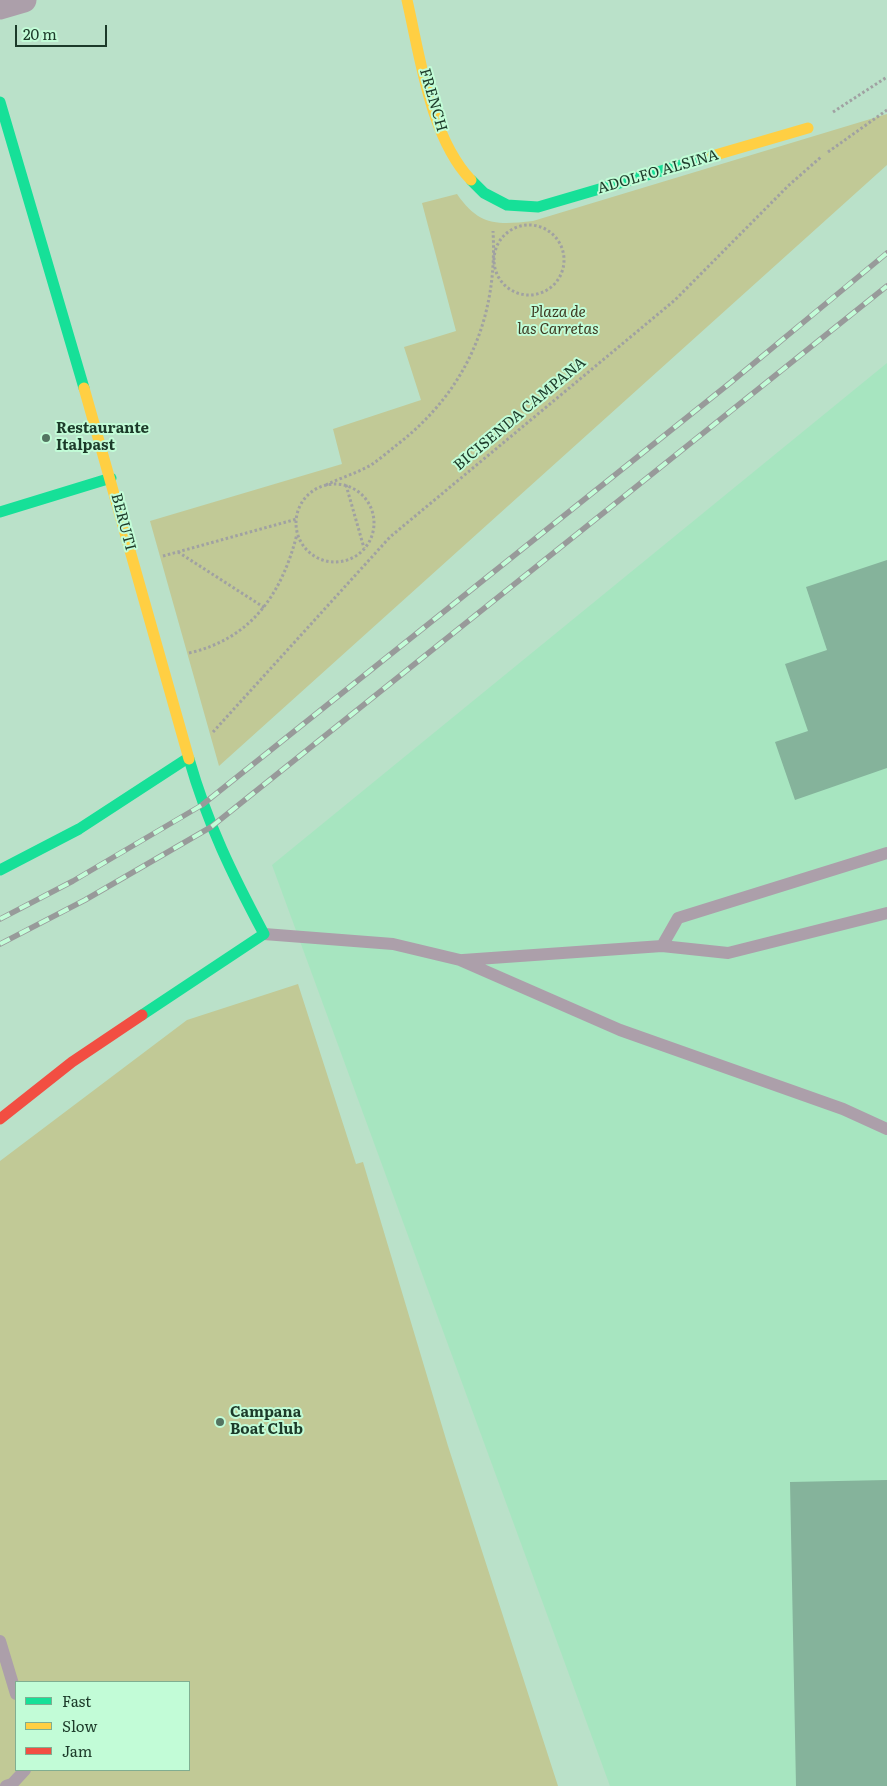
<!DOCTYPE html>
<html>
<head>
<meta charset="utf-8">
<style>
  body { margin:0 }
  #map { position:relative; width:887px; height:1786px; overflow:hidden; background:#bae1c9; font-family:Literata,serif }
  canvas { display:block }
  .legend { position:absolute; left:15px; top:1681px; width:175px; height:90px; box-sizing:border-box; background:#c2fcd7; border:1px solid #80ae91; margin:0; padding:6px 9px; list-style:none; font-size:15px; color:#1c3a29 }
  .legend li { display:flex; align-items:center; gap:10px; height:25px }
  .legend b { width:25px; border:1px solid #80ae91 }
  .scale { position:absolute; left:15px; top:25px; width:92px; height:22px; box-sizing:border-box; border:2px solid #1c3a29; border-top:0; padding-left:6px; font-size:15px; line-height:18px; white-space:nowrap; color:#1c3a29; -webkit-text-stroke:4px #c2fcd7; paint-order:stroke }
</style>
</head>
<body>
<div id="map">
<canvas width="887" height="1786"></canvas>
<ul class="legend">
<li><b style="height:6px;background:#16e098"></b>Fast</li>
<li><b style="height:6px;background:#ffcf43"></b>Slow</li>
<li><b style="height:6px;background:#f24e42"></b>Jam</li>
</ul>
<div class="scale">20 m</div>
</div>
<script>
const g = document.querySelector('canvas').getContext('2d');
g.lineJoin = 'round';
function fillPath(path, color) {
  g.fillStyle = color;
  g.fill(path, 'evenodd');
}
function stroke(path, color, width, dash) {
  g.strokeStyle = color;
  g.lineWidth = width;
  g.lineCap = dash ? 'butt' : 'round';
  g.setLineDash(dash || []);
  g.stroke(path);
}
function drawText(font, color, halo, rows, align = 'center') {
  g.font = font + ' Literata,serif';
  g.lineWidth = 4;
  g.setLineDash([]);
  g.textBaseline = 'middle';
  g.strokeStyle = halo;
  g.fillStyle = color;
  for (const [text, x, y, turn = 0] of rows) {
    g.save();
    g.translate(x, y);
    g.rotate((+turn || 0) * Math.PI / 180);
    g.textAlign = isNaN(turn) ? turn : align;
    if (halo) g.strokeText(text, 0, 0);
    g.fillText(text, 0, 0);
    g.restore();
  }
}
fillPath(new Path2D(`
  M887,363V1786H610L272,865Z`), '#a7e5c0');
fillPath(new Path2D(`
  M887,114V165L219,766L150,521L342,464L333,429L421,400L404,347L456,331L422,203L457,194C479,226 497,225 533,221Z
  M298,984L356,1164L363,1162L448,1446L558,1786H0V1161L187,1020ZM16,1682H189V1770H16Z`), '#c1c996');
fillPath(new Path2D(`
  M887,560V768L795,800L775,742L808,731L785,664L827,650L806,587Z
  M887,1480V1786H796L790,1482Z`), '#85b39b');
stroke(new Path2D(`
  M833,112L887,77
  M828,152L887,110
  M494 260a35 35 0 1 1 70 0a35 35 0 1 1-70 0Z
  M296 523a39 39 0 1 1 78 0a39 39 0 1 1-78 0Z
  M326,485C340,478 357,473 371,465C380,459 389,451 398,444C466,391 498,318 493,231
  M346,485L364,548
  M178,552L265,608
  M163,556L297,519
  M189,653C251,639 282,594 297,534
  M213,732L390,537L675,300L788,186L821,157`), '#a0a1a2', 3, [2.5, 2.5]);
stroke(new Path2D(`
  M264,934L393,944L460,960L620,1030L843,1109L887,1129
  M662,946L678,918L887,853
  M463,960L662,946L728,953L887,913
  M0,1641L16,1694
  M6,1786L12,1784L25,1770`), '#ac9faa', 12);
stroke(new Path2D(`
  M0,7L24,0`), '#ac9faa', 25);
stroke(new Path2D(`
  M0,102L84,388
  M471,180L484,193L507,205L538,207L712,156
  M0,512L111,478
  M0,870L79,829L188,758
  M142,1015L264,934C232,874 208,825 189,759`), '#16e098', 11);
stroke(new Path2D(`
  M407,0C420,56 430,137 471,180
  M712,156L808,128
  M84,388L189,759`), '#ffcf43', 11);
stroke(new Path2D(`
  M0,1119L72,1062L142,1015`), '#f24e42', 11);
const rail = new Path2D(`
  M0,919L73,881L202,805L730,383L887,253
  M0,944L85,900L211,827L887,286`);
stroke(rail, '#989a9a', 5.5);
stroke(rail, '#c2fcd7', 4, [11]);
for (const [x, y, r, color] of [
  [46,438,5,"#537461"],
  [220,1422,5,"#537461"]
]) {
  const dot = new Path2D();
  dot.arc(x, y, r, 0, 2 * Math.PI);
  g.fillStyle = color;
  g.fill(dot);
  stroke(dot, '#c2fcd7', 2);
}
drawText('15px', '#1c3a29', '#c2fcd7', [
  ["FRENCH",433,100,74],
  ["ADOLFO ALSINA",658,172,-16],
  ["BICISENDA CAMPANA",520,414,-40],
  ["BERUTI",123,522,75]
]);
drawText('italic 15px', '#3d3820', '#c2fcd7', [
  ["Plaza de",558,313],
  ["las Carretas",558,330]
]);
drawText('bold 15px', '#1c3a29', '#c2fcd7', [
  ["Restaurante",56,429],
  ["Italpast",56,446],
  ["Campana",230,1413],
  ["Boat Club",230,1430]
], 'left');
</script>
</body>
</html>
